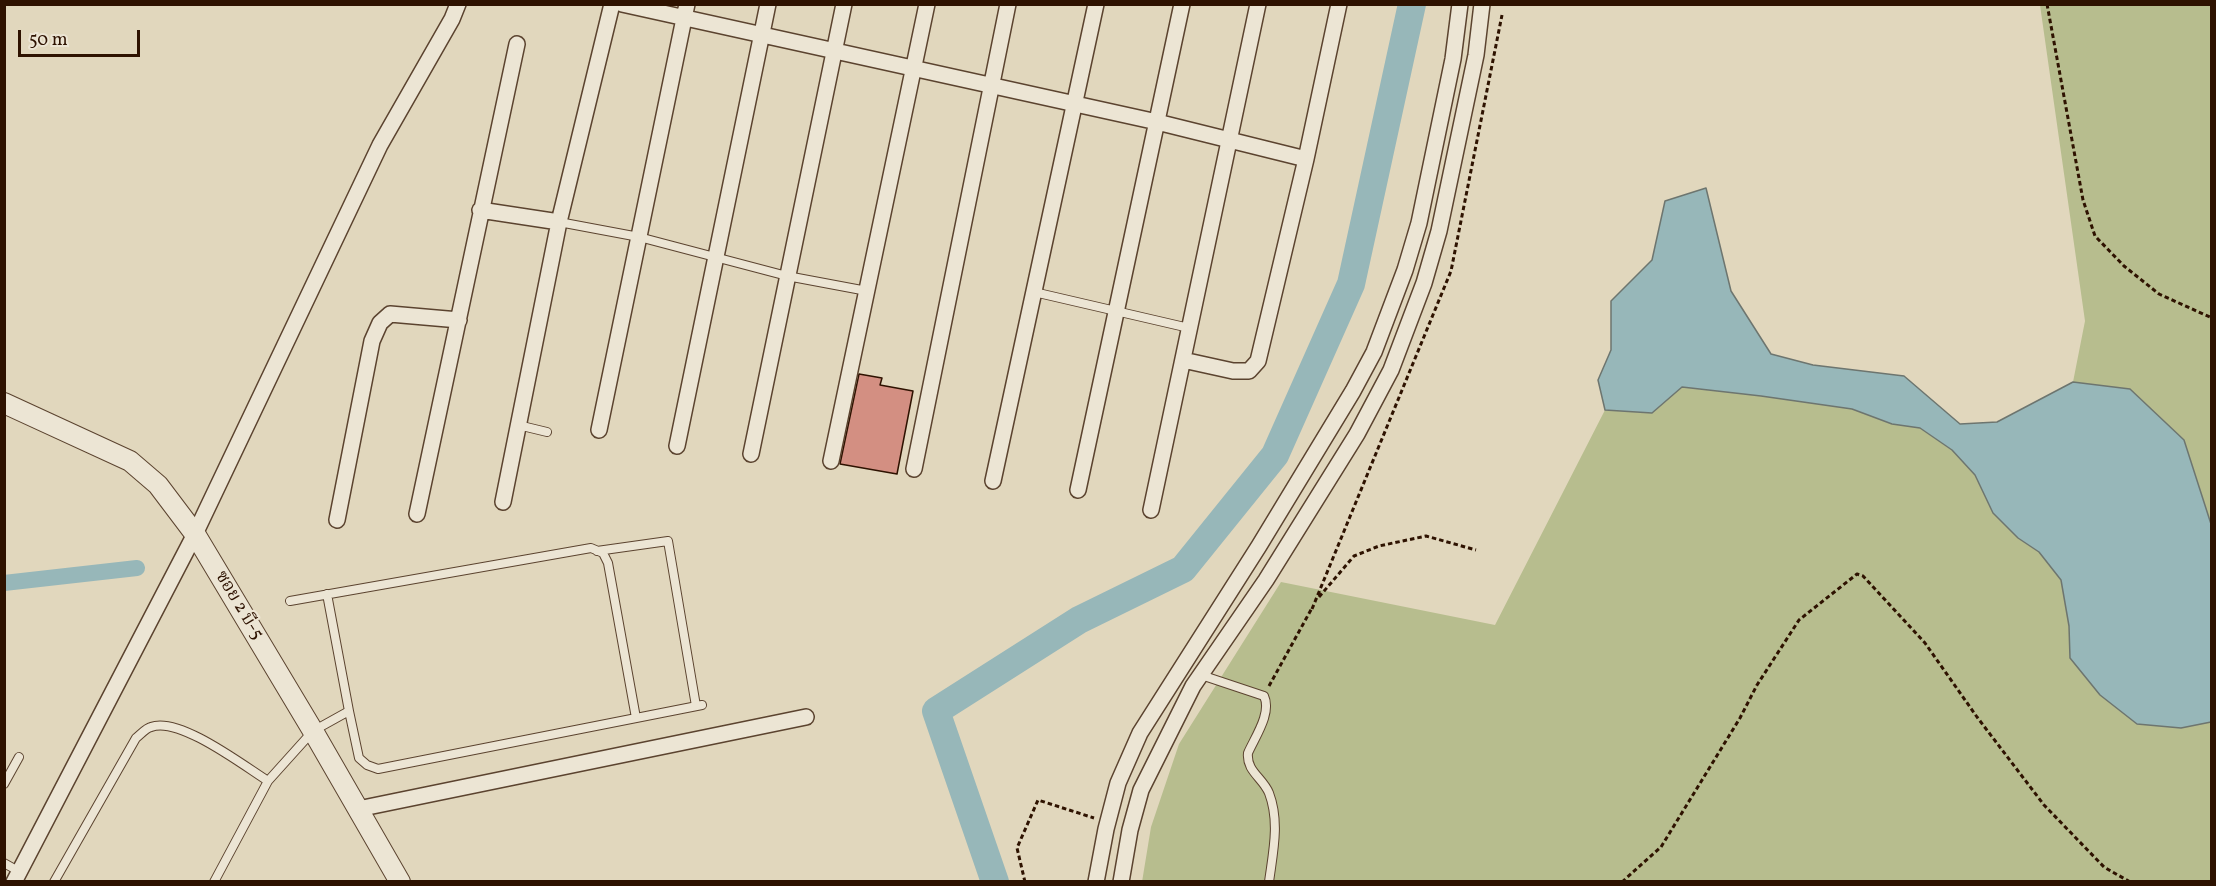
<!DOCTYPE html>
<html>
<head>
<meta charset="utf-8">
<style>
  body { margin:0 }
  #map { position:relative; width:2216px; height:886px; overflow:hidden; background:#e1d7bd; font-family:Vollkorn,serif }
  canvas { display:block }
  .frame { position:absolute; inset:0; border:6px solid #2e1200; pointer-events:none }
  .scale { position:absolute; left:18px; top:30px; width:122px; height:27px; box-sizing:border-box; border:3px solid #2e1200; border-top:0; padding-left:8px; font-size:18px; line-height:21px; white-space:nowrap; color:#2e1200; -webkit-text-stroke:4px #ece5d4; paint-order:stroke }
</style>
</head>
<body>
<div id="map">
<canvas width="2216" height="886"></canvas>
<div class="frame"></div>
<div class="scale">50 m</div>
</div>
<script>
const g = document.querySelector('canvas').getContext('2d');
g.lineJoin = 'round';
function fillPath(path, color) {
  g.fillStyle = color;
  g.fill(path, 'evenodd');
}
function stroke(path, color, width, dash) {
  g.strokeStyle = color;
  g.lineWidth = width;
  g.lineCap = dash ? 'butt' : 'round';
  g.setLineDash(dash || []);
  g.stroke(path);
}
function drawText(font, color, halo, rows, align = 'center') {
  g.font = font + ' Vollkorn,"Noto Serif Thai",serif';
  g.lineWidth = 4.5;
  g.setLineDash([]);
  g.textBaseline = 'middle';
  g.strokeStyle = halo;
  g.fillStyle = color;
  for (const [text, x, y, turn = 0] of rows) {
    g.save();
    g.translate(x, y);
    g.rotate((+turn || 0) * Math.PI / 180);
    g.textAlign = isNaN(turn) ? turn : align;
    if (halo) g.strokeText(text, 0, 0);
    g.fillText(text, 0, 0);
    g.restore();
  }
}
fillPath(new Path2D(`
  M2040,5H2211V524L2184,440L2130,389L2073,382L2085,321Z
  M1681,387L1761,396L1852,409L1892,424L1920,428L1952,450L1975,475L1993,513L2018,538L2039,552L2061,580L2069,626L2070,658L2181,728L2211,722V881L1142,882L1151,827L1179,744L1281,582L1495,625L1605,410L1652,413Z`), '#b7bd8e');
const water = new Path2D(`
  M1706,188L1731,291L1771,354L1813,365L1904,376L1960,424L1997,422L2073,382L2130,389L2184,440L2211,524V722L2181,728L2137,724L2100,695L2070,658L2069,626L2061,580L2039,552L2018,538L1993,513L1975,475L1952,450L1920,428L1892,424L1852,409L1761,396L1682,387L1652,413L1605,410L1598,380L1611,350V301L1652,260L1665,201Z`);
fillPath(water, '#97b7b9');
stroke(water, '#6d756f', 1.5);
stroke(new Path2D(`
  M4,583L137,568`), '#97b7b9', 16);
stroke(new Path2D(`
  M995,882L936,711L1079,620L1183,569L1275,455L1351,284L1412,4`), '#97b7b9', 28);
const building = new Path2D(`
  M859,374L882,378L880,385L913,391L897,474L840,464Z`);
fillPath(building, '#d38f82');
stroke(building, '#2e1200', 1.5);
const service = new Path2D(`
  M559,222L639,237L787,276L867,291
  M1034,292L1189,328
  M518,425L547,432
  M597,551L668,541L696,706
  M290,601L591,548L603,553L608,563L636,718
  M1201,675L1264,696C1272,713 1255,737 1248,753C1246,771 1263,778 1269,793C1280,822 1273,852 1269,882
  M349,711L359,758L367,765L378,769L702,705
  M4,784L19,757
  M4,863L20,872
  M54,882L136,738C140,735 146,728 151,727C179,716 244,766 268,781L313,731L349,711L327,594
  M214,882L268,781`);
const minor = new Path2D(`
  M622,4L1157,122L1306,159
  M480,210L559,222
  M1183,360L1233,371H1249L1258,361L1306,159L1339,4
  M599,430L687,4
  M677,446L768,4
  M751,454L844,4
  M831,461L927,4
  M914,469L1008,4
  M993,481L1096,4
  M1078,490L1182,4
  M503,502L559,222L612,4
  M1151,510L1258,4
  M417,514L517,44
  M337,520L372,341L380,323L390,314L459,320
  M358,809L806,717
  M14,882L195,534L380,145L452,19L458,4
  M1096,882L1106,829L1118,783L1140,733L1259,546L1353,391L1374,352L1405,270L1419,223L1453,59L1460,4
  M1121,882L1130,830L1141,790L1193,686L1266,580L1357,434L1391,370L1424,283L1439,231L1476,55L1482,4`);
const tertiary = new Path2D(`
  M4,403L130,461L158,485L195,534L313,731L400,882`);
stroke(service, '#5b432f', 10);
stroke(minor, '#5b432f', 18);
stroke(tertiary, '#5b432f', 22);
stroke(new Path2D(`
  M2047,4L2083,200L2095,236L2124,266L2159,294L2212,318
  M1319,597L1354,556L1379,546L1426,536L1476,550
  M1312,609L1451,271L1502,15
  M1269,686L1312,608
  M1025,882L1017,848L1038,800L1094,818
  M1622,882L1661,847L1740,718L1757,685L1799,620L1857,574L1863,576L1925,643L1977,717L2044,805L2104,867L2130,882`), '#2e1200', 3, [4.5, 3]);
stroke(service, '#ece5d4', 8);
stroke(minor, '#ece5d4', 15);
stroke(tertiary, '#ece5d4', 20);
drawText('18px', '#2e1200', '#ece5d4', [
  ["ซอย 2 บี-5",238,606,59]
]);
</script>
</body>
</html>
